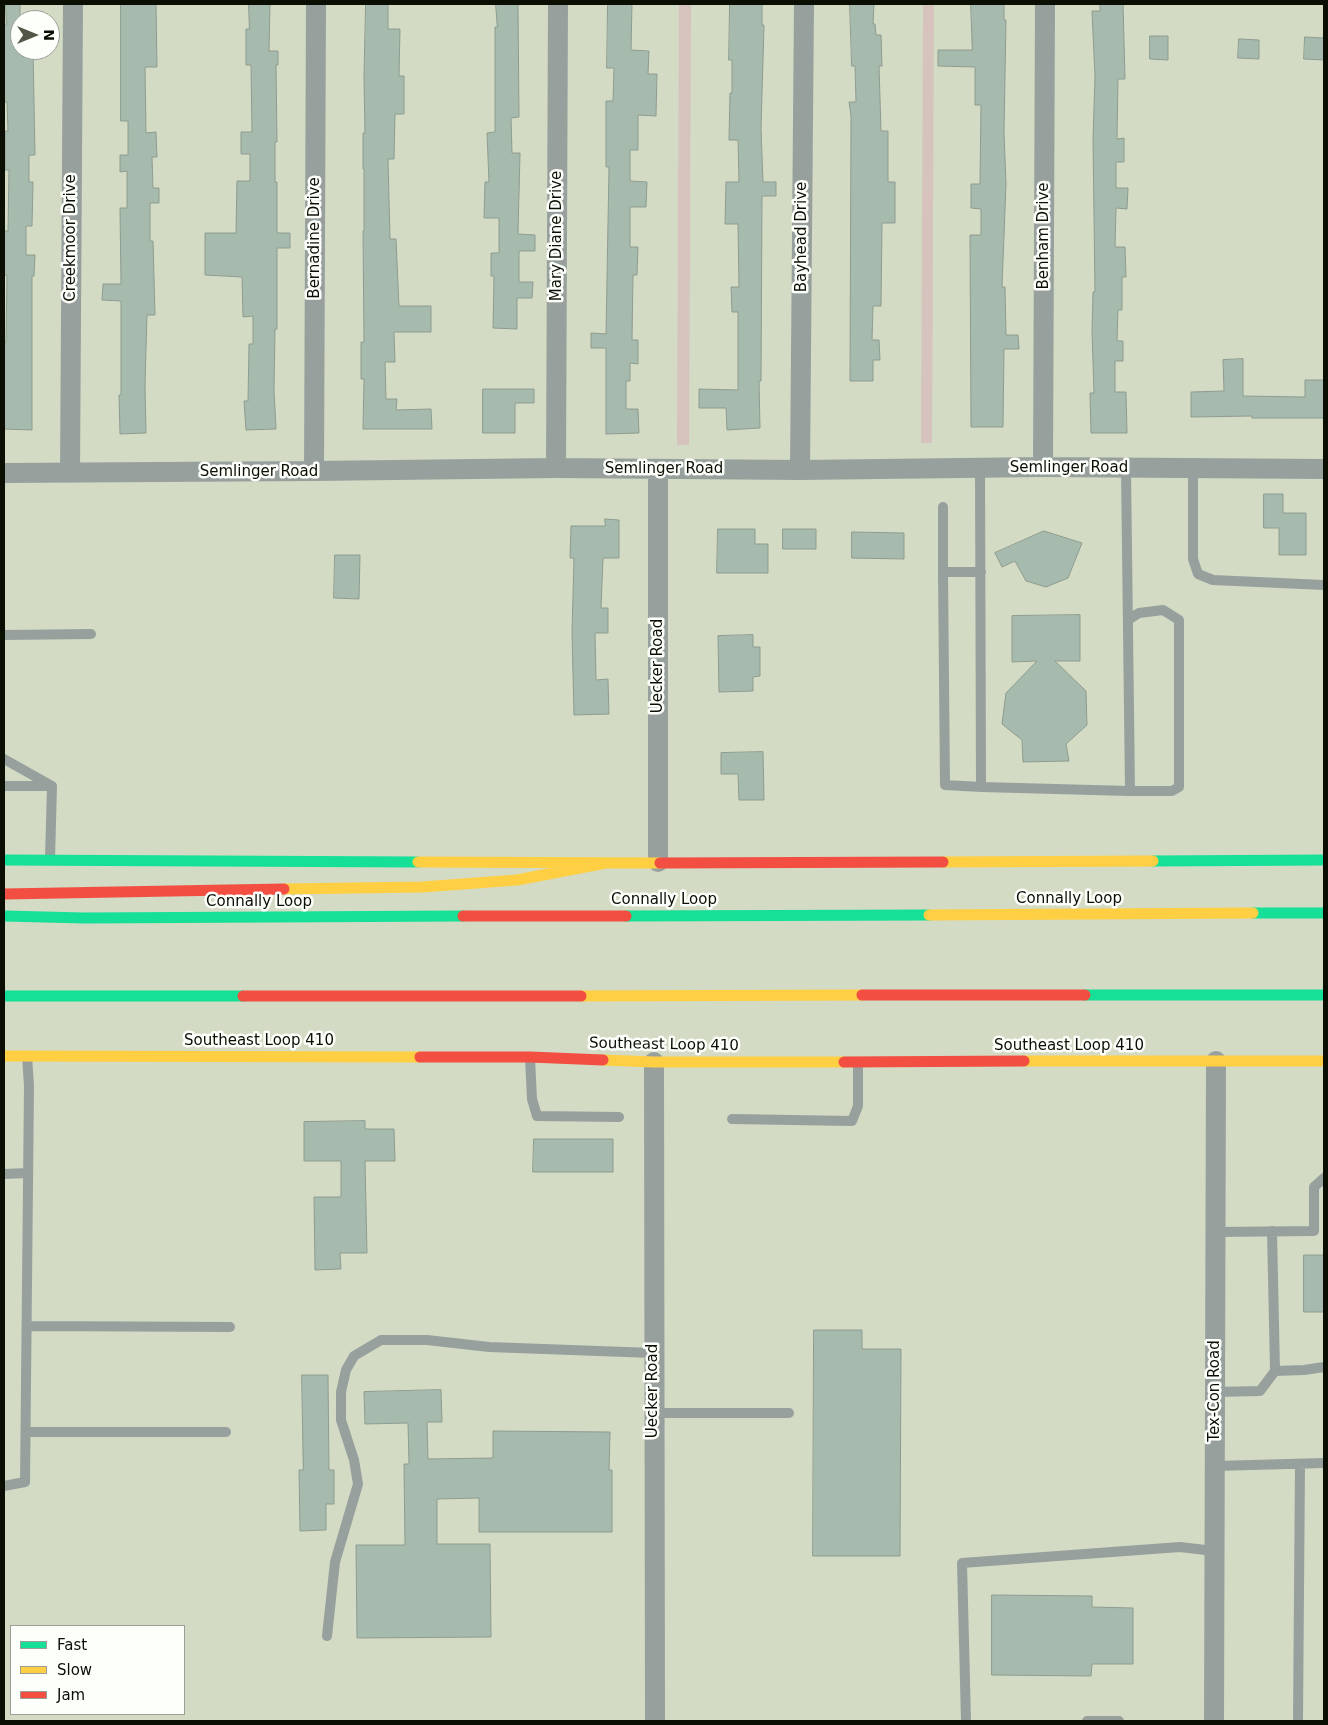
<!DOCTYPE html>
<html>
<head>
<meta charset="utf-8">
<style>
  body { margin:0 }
  #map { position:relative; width:1328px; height:1725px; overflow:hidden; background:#d3dbc4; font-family:"DejaVu Sans",sans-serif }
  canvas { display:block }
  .frame { position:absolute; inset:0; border:5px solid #0b0f03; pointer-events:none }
  .legend { position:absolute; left:10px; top:1625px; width:175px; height:90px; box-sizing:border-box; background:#fdfffb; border:1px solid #9c9f98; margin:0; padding:6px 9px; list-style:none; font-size:15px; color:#0b0f03 }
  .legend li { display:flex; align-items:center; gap:10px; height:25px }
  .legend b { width:25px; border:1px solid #9c9f98 }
  .north { position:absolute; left:10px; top:10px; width:50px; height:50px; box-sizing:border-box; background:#fdfffb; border:1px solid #9c9f98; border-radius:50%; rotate:90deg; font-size:14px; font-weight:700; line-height:20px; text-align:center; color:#0b0f03 }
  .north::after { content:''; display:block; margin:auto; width:18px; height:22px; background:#515647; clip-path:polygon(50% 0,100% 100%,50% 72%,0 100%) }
</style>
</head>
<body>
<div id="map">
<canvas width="1328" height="1725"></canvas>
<div class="frame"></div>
<ul class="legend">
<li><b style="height:6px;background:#16e098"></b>Fast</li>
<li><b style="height:6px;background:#ffcf43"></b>Slow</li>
<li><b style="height:6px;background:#f24e42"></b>Jam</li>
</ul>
<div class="north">N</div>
</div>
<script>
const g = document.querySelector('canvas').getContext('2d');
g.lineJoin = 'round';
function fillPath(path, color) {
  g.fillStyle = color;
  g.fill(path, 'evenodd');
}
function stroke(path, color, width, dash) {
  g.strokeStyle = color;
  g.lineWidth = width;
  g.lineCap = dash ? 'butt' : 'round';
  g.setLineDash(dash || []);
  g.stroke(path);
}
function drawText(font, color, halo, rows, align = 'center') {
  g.font = font + ' "DejaVu Sans",sans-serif';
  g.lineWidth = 5;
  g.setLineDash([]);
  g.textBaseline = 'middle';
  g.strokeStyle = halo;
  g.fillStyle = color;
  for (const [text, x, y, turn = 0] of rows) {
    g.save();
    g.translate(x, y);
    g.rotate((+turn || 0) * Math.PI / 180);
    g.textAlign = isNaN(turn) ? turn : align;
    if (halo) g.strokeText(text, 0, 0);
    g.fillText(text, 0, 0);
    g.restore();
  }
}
fillPath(new Path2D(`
  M679,4H691L689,445H677Z
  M923,4H934L932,443H921Z`), '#d7c3be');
const building = new Path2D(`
  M6,4H20V50H33L35,155H29V182H33L32,226H26V255H35L34,276H32V430L4,429V342H6L7,275H4V231H8L9,170H5V131H8L7,102H4V25H6Z
  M121,4H156L157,67H145L146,133L156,132L157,157H152L153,188H159V203H150V241H153L155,315H147L145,384L146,433L120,434L119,395H121V301L102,300L103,284H121L120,208H127V171L120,172V155H128V121H121Z
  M249,4H270L269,51H278V65H276L277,142H275V182H277V233H290V248H277V329H275L274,390L276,429L246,430L244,401H248L249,344H253V316L243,317L242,277L205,275V233H236L237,181H250V154H241V132H252L251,65H246V29H249Z
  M366,4H388V29H400L399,76H404V114H395L394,159H388L390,239H396L399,306H431V332H394L395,362H385L386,399H397L396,410L431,409L432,429H363L364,379H361V342H364L363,231L364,230V169H363V133H365L364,77Z
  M496,4H518L519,117L511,118L512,153H520L518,234L535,235V251H519V282H533L532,298H517V329L493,328L494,276H491V253H499V218H484L485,182H489L487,133L495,132V27H497Z
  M608,4H632L631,50L649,51L648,74H657L656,116L638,115V150H630V181L647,182L646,207H630V247H638L637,275H633L632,340H638V364L630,363V381H626V409H638L639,433L606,434V348H591V333L606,334L609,167H606V101H613L614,68H607Z
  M730,4H762V25H764L761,129L763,182H776V196H762L761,381H759L760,428L727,430L726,408H699V389L738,390V312H732L731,287H739L738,224H725L726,182H739L738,140H729L730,93H732V60H729Z
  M850,4H874L873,24H875L876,35H881L882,66H879L881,131H888V182H895V223H882L881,306H873L872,340H879L880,360H873V381H850L851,116L849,102H856L855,66H852Z
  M971,4H1004V20H1006L1004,131L1006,184L1002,287H1005L1006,335H1018L1019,349H1004L1003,427H971L970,235H981V209L971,208V184H980L981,105H975V67L938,66V50H972Z
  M1100,4H1123L1125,79H1118L1117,139L1124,138V162H1116V188H1128L1127,209L1116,208L1115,247H1125L1126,277H1122V310H1118L1117,341H1123V361H1115V392H1126L1127,433H1091L1090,393H1094L1092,331L1093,292H1095L1093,139L1095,77L1092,11H1100Z
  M1150,36H1168V60L1150,59Z
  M1305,37L1324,38V60L1304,59Z
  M1239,39L1259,40V59L1238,58Z
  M1243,359V396L1305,397V380H1324V418H1252V416L1191,417V392L1224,391L1223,360Z
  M483,389H534V403H515V433H483Z
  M1264,494H1283V513H1306V555H1279V528H1264Z
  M605,519L619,520V558H603L601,608H608V633H595L596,680L608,679L609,714L574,715L572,632L574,558H570L571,526H605Z
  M718,529H755V544H768V573H717Z
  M783,529H816V549H783Z
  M1044,531L1082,543L1068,578L1046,587L1026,581L1015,561L1002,567L995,553Z
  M852,532L904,533V559L852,558Z
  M335,555H360L359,599L334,598Z
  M1080,615V661H1055L1086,691L1087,725L1066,744L1069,761L1023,762L1022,740L1002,724L1006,693L1037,661L1012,662V616Z
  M753,635V647H760V676L753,677V691L719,692L718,636Z
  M763,752L764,800H739L738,774H721V753Z
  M365,1121V1129H394L395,1161H365L367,1253H340L341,1269L315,1270L314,1197H341V1161H304V1122Z
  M534,1139H613V1172H533Z
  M1304,1255H1324V1312H1304Z
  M814,1330H862V1349H901L900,1556H813Z
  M302,1375H328L329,1470H334V1504H326V1530L300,1531L299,1470H303Z
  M441,1390L442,1422H427L428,1459L493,1458V1431L610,1432L609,1470H612V1532H479V1498L437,1499V1544H490L491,1637L357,1638L356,1545H405L404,1464H409L408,1423L365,1424L364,1392Z
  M992,1595L1092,1596V1607L1133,1608V1664H1092L1091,1676L992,1675Z`);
fillPath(building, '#a6baad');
stroke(building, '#8e9c90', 1);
stroke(new Path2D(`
  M980,468L981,787L1130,791L1126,468
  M1193,469V559L1198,574L1213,580L1324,585
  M943,507V572
  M981,572H943L945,785L981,787
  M1128,620L1139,613L1163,610L1179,620V787L1172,791H1130
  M4,635L91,634
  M4,759L52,786
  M4,786H51
  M50,859L52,786
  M530,1058L532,1099L537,1116L619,1117
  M732,1119L852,1121L858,1106V1062
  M4,1174L28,1173
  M1272,1231L1275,1371
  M1216,1232L1314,1231V1187L1324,1178
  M27,1326L230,1327
  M1215,1392L1260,1391L1275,1371L1304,1370L1324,1367
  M653,1413H789
  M26,1432H226
  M1215,1466L1324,1463
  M4,1486L25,1482L29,1086L27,1056
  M327,1636L335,1562L358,1484L354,1460L341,1420V1392L346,1370L354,1356L381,1340H427L489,1347L653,1353
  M966,1721L962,1563L1180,1547L1214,1551
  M1087,1721H1119
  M1298,1721L1300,1464`), '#98a09e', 10);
stroke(new Path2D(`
  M1043,467L1045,4
  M556,468L558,4
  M800,470L804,4
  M314,471L316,4
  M4,473L314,471L556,468L800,470L1043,467L1324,469
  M70,473L73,4
  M658,862V469
  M654,1062L655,1721
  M1214,1721L1216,1061`), '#98a09e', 20);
stroke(new Path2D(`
  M4,860L418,862
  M1153,861L1324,860
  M1253,913H1324
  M4,916L84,918L463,916
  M626,916L929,915
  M1085,995H1324
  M4,996H243`), '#16e098', 11);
stroke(new Path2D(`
  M418,862L660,863
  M943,862L1153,861
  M284,889L422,887L517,880L606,863
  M929,915L1253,913
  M581,996L862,995
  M4,1056L420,1057
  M603,1060L654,1062H844
  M1024,1061H1324`), '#ffcf43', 11);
stroke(new Path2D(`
  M660,863L943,862
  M4,894L284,889
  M463,916H626
  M862,995H1085
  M243,996H581
  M420,1057H530L603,1060
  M844,1062L1024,1061`), '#f24e42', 11);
drawText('15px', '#0b0f03', '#fdfffb', [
  ["Mary Diane Drive",557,236,-90],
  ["Benham Drive",1044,236,-90],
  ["Bayhead Drive",802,237,-90],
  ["Creekmoor Drive",71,238,-90],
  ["Bernadine Drive",315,238,-90],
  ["Semlinger Road",1069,468],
  ["Semlinger Road",664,469],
  ["Semlinger Road",259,472],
  ["Uecker Road",658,666,-90],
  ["Connally Loop",1069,899],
  ["Connally Loop",664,900],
  ["Connally Loop",259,902],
  ["Southeast Loop 410",259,1041],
  ["Southeast Loop 410",664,1045,1],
  ["Southeast Loop 410",1069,1046],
  ["Uecker Road",653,1391,-90],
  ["Tex-Con Road",1215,1391,-90]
]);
</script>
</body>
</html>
